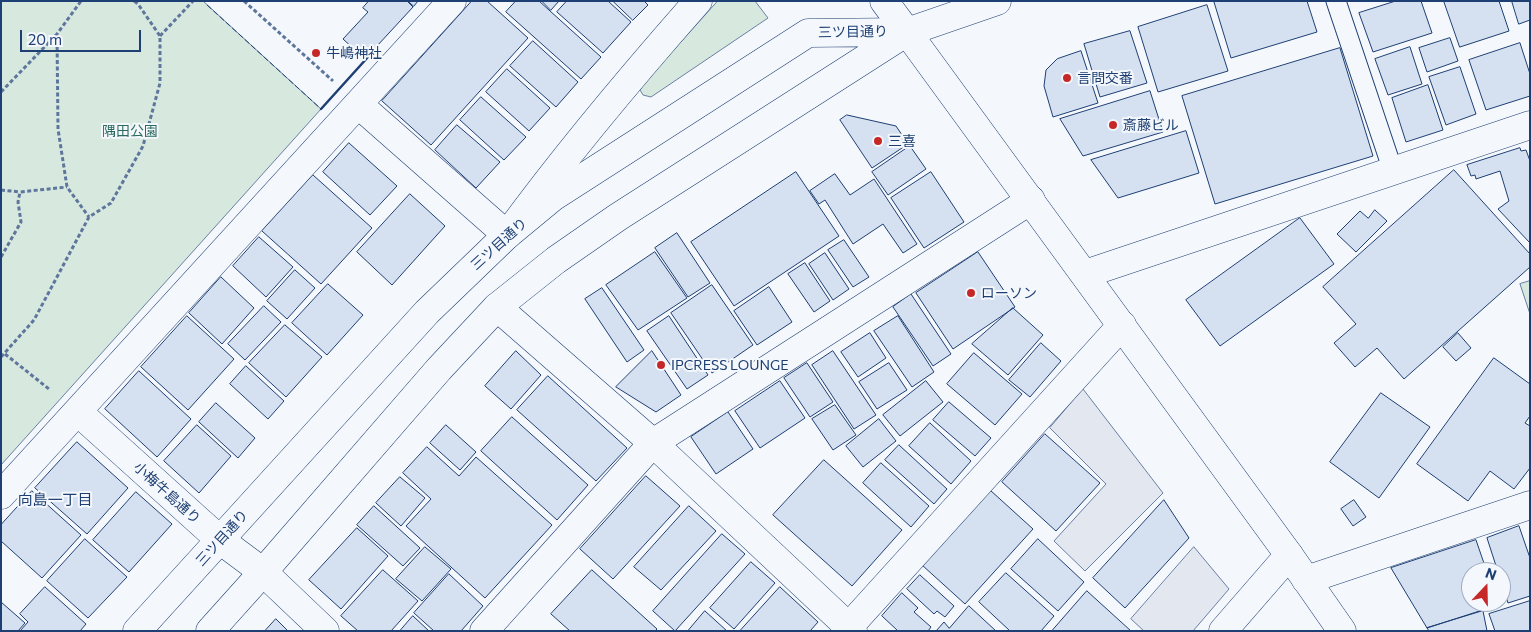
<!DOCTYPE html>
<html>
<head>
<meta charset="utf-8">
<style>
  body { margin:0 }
  #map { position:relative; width:1531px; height:632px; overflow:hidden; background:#f4f7fb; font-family:Commissioner,sans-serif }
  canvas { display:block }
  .frame { position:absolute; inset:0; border:2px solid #1d3f73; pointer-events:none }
  .north { position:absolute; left:1461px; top:562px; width:50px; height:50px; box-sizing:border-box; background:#f4f7fb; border:1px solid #9eadc5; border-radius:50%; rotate:21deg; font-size:14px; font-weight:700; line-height:20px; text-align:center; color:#1d3f73 }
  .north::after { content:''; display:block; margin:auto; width:18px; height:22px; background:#c62828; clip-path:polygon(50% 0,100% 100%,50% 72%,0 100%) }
  .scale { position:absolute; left:20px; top:30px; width:121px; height:22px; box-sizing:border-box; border:2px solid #1d3f73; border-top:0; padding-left:6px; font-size:15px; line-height:18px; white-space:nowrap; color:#1d3f73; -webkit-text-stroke:4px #f4f7fb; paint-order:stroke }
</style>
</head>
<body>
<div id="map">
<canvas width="1531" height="632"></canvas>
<div class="frame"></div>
<div class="north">N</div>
<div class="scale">20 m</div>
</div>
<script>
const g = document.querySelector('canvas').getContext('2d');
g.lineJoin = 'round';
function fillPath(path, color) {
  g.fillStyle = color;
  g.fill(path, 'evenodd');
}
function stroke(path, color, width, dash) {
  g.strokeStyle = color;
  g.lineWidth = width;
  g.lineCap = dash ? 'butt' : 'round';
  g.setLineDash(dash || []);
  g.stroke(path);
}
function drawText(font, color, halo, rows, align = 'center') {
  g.font = font + ' Commissioner,"Noto Sans JP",sans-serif';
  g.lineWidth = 4;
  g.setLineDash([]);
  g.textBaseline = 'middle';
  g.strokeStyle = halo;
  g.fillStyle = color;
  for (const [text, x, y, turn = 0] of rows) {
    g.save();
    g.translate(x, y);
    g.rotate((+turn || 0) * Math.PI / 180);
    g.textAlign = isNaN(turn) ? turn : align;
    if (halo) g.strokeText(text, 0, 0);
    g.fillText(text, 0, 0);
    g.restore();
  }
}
const green = new Path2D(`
  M1,1H203L321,109L1,465Z
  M718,1H755L768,18L651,97L643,95L640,90L645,82Z
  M1530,281V314L1520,284Z`);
fillPath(green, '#d7e8df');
stroke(green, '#687fa3', 1);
const parking = new Path2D(`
  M1083,389L1163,493L1085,571L1054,541L1106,484L1050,428Z
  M1194,547L1229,589L1193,631H1144L1131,619Z`);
fillPath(parking, '#e3e8f0');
stroke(parking, '#687fa3', 1);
const building = new Path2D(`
  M369,1H407L413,7L365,59L343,39L368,12L363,8Z
  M408,1H418L414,6Z
  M472,1H487L528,38L431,145L382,101Z
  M516,1H539L601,57L581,79L506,12Z
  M542,1H559L551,10Z
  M567,1H608L631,22L603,53L557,12Z
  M613,1H644L648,5L633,20Z
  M1217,1H1307L1317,32L1231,58L1214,2Z
  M1396,1H1421L1432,33L1373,52L1359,13Z
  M1444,1H1499L1509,31L1460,47Z
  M1512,1H1530V20L1519,24Z
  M1207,5L1228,71L1158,92L1138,27Z
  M1130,31L1147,83L1100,97L1084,44Z
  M1450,38L1458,61L1427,72L1419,48Z
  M533,41L578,82L556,107L510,66Z
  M1520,43L1530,74V96L1486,110L1469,60Z
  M1410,47L1422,84L1388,95L1375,59Z
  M1340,48L1373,156L1215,204L1182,96Z
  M1081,51L1098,103L1053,117L1044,86L1046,70L1057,59Z
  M1460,67L1476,114L1446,125L1429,77Z
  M507,69L550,108L529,131L486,92Z
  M1428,85L1443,130L1406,142L1392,98Z
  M1150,91L1163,132L1083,156L1060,119Z
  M481,97L526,137L504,160L460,120Z
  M847,115L896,126L908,144L872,168L840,120Z
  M457,125L500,162L476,188L435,150Z
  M1186,131L1199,173L1118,198L1091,160Z
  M349,143L397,186L370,215L323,172Z
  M910,146L926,169L888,195L872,172Z
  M1520,148L1521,151L1526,150L1530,161V243L1498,209L1509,201L1500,171L1476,179L1475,175L1471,176L1467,165Z
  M1454,170L1530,254V267L1404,379L1377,348L1355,367L1334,343L1356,324L1323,287Z
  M796,172L839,236L734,306L691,242Z
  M931,172L964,222L924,248L891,198Z
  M835,174L850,195L874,179L917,244L903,253L883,224L853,244L825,200L819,204L810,191Z
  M313,175L372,228L321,284L262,231Z
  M410,194L445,226L392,285L357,252Z
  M1375,210L1387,221L1356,252L1337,234L1360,211L1368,218Z
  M1300,218L1334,264L1220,346L1186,300Z
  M677,233L710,283L688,297L655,248Z
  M259,237L293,267L266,297L233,266Z
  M844,240L869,277L853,287L828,250Z
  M655,252L687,298L638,330L606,285Z
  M978,252L1015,307L953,349L916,293Z
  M825,253L849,289L833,300L809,264Z
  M805,263L830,301L814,312L788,274Z
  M295,270L315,288L287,319L267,301Z
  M221,277L254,308L222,344L189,313Z
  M328,284L363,315L327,355L292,323Z
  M712,285L753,345L712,373L671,313Z
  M769,287L792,322L757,345L734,311Z
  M602,288L644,350L627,362L585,299Z
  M911,294L951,354L933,366L893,307Z
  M264,306L281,322L245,360L228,344Z
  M1013,308L1043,335L1008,375L972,344Z
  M187,316L234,359L188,410L141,367Z
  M669,316L708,375L687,389L647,331Z
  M898,316L934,372L912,387L874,331Z
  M285,325L322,357L286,397L249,363Z
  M870,333L886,358L858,377L841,352Z
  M1458,333L1471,348L1456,361L1443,347Z
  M1041,343L1061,361L1030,397L1009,380Z
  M516,351L541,375L511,409L485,386Z
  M652,351L681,395L656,412L616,387Z
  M833,351L876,415L854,429L812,365Z
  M974,353L1022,394L995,425L947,384Z
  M1494,358L1530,384V416L1525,423L1530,426V468L1514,489L1490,471L1468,501L1417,464Z
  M807,363L833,402L810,417L784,378Z
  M889,363L907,390L877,409L859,382Z
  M246,366L284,401L268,419L230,384Z
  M139,371L191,419L157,457L105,409Z
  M548,376L627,448L596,481L517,410Z
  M780,381L805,418L760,448L735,411Z
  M926,381L943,402L900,436L883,415Z
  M1381,393L1430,427L1379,498L1330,462Z
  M949,402L991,438L975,456L933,420Z
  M216,403L255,438L238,458L199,422Z
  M835,405L856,435L833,450L812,419Z
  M728,412L753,449L716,474L691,437Z
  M512,417L588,485L557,520L481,451Z
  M879,419L896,441L863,467L846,446Z
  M930,423L971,461L951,484L909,446Z
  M197,425L231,456L199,493L164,461Z
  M446,425L476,452L460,470L430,443Z
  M1045,434L1100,483L1056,531L1002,482Z
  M77,442L128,488L87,534L35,488Z
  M899,445L947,489L934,504L885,460Z
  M427,447L459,476L476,457L552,525L485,598L406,526L431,499L403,473Z
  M824,460L902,530L852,586L773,515Z
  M881,463L929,506L911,527L863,483Z
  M646,476L680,506L613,579L580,549Z
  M400,477L425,498L401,526L376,503Z
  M990,490L1033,529L965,604L922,565Z
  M32,491L81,535L42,578L1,541V525Z
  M136,492L172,524L129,572L93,540Z
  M1164,500L1189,538L1125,608L1093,578Z
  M1354,500L1366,517L1353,526L1341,509Z
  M374,506L420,548L403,566L357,525Z
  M689,506L716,531L661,590L634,567Z
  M1519,526L1530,558V596L1508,603L1501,581V572H1498L1487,538Z
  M357,528L388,556L341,609L309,580Z
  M722,534L745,554L675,631L653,611Z
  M85,539L127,577L88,618L47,581Z
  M1038,539L1084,582L1058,611L1011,569Z
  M1476,540L1487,572H1471V602H1497L1498,605L1427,628L1391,568Z
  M425,547L451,569L422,601L396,579Z
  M751,562L775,583L734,629L710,608Z
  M383,570L418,601L391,631H358L341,616Z
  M592,570L657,629L655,631H570L551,614Z
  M1006,573L1054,616L1041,631H1010L979,602Z
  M449,574L483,606L461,631H434L414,613Z
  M920,575L954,606L945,617L937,611L934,614L907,589Z
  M45,587L86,624L80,631H20L28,622L20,614Z
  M780,587L818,622L810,631H740Z
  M1087,591L1131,631H1052Z
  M902,593L918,608L914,612L931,627L928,631H898L882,616Z
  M1530,601V631H1495L1489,614Z
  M1,602L25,623L18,631H1Z
  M969,606L996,631H936L944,622L949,628Z
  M705,611L727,631H688Z
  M1483,611L1487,631H1429L1427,628Z
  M413,616L429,631H400Z
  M276,619L288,631H265Z`);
fillPath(building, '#d5e0f0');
stroke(building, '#1d3f73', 1);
const lane = new Path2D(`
  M1336,1L1393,171`);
const street = new Path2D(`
  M358,104L507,235C567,153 631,77 698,1
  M1085,274L1530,125
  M497,307L653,443L853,631
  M78,412L220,540L263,572L325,631
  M1,495L452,1
  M1306,580L1530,505
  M484,631L653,443L1031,200
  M845,631L1122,325
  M1223,631L1289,555`);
const secondary = new Path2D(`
  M907,32L1289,555L1342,631`);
const primary = new Path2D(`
  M137,631L427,312L507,235L553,197L808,33L907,32
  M210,631L263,572L439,369L497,307L556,260L618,217L907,32`);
const highway = new Path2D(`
  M884,1L907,32L997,1`);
stroke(lane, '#1d3f73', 21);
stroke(street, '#1d3f73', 29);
stroke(secondary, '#1d3f73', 29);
stroke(primary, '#1d3f73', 29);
stroke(highway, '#1d3f73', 29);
stroke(new Path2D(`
  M244,1L333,81
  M57,34L58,129L67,187L89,217
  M160,36L193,1
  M1,92L57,34L81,1
  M1,190L20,192
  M1,257L21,222L18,202L20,192L67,187
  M5,354L49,389
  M1,357L34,320L89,217L111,203L143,146L160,83V36L138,4L134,1`), '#5e769c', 3, [4, 2.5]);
stroke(lane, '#f4f7fb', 19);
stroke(street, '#f4f7fb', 28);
stroke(secondary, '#f4f7fb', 28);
stroke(primary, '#f4f7fb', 28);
stroke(highway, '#f4f7fb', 28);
stroke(new Path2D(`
  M207,5L321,109`), '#1d3f73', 1, [6, 2.5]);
stroke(new Path2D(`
  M321,109L368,57`), '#1d3f73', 2.5);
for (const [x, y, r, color] of [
  [316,53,5,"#c62828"],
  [1067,78,5,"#c62828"],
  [1113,125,5,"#c62828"],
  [878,141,5,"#c62828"],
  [971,293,5,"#c62828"],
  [661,365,5,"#c62828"]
]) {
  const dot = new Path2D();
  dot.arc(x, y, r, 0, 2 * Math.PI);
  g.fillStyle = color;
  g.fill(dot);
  stroke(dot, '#f4f7fb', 2);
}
drawText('14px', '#1d3f73', '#f4f7fb', [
  ["三ツ目通り",853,32,-1],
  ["三ツ目通り",499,244,-42],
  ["小梅牛島通り",167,493,42],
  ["三ツ目通り",222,538,-48]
]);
drawText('14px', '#1d3f73', '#f4f7fb', [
  ["牛嶋神社",326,53],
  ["言問交番",1077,78],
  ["斎藤ビル",1123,125],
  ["三喜",888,141],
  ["ローソン",981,293],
  ["IPCRESS LOUNGE",671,365]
], 'left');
drawText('14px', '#2c6c60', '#f4f7fb', [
  ["隅田公園",130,131]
]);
drawText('15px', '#1d3f73', '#f4f7fb', [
  ["向島一丁目",55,500]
]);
</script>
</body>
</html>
